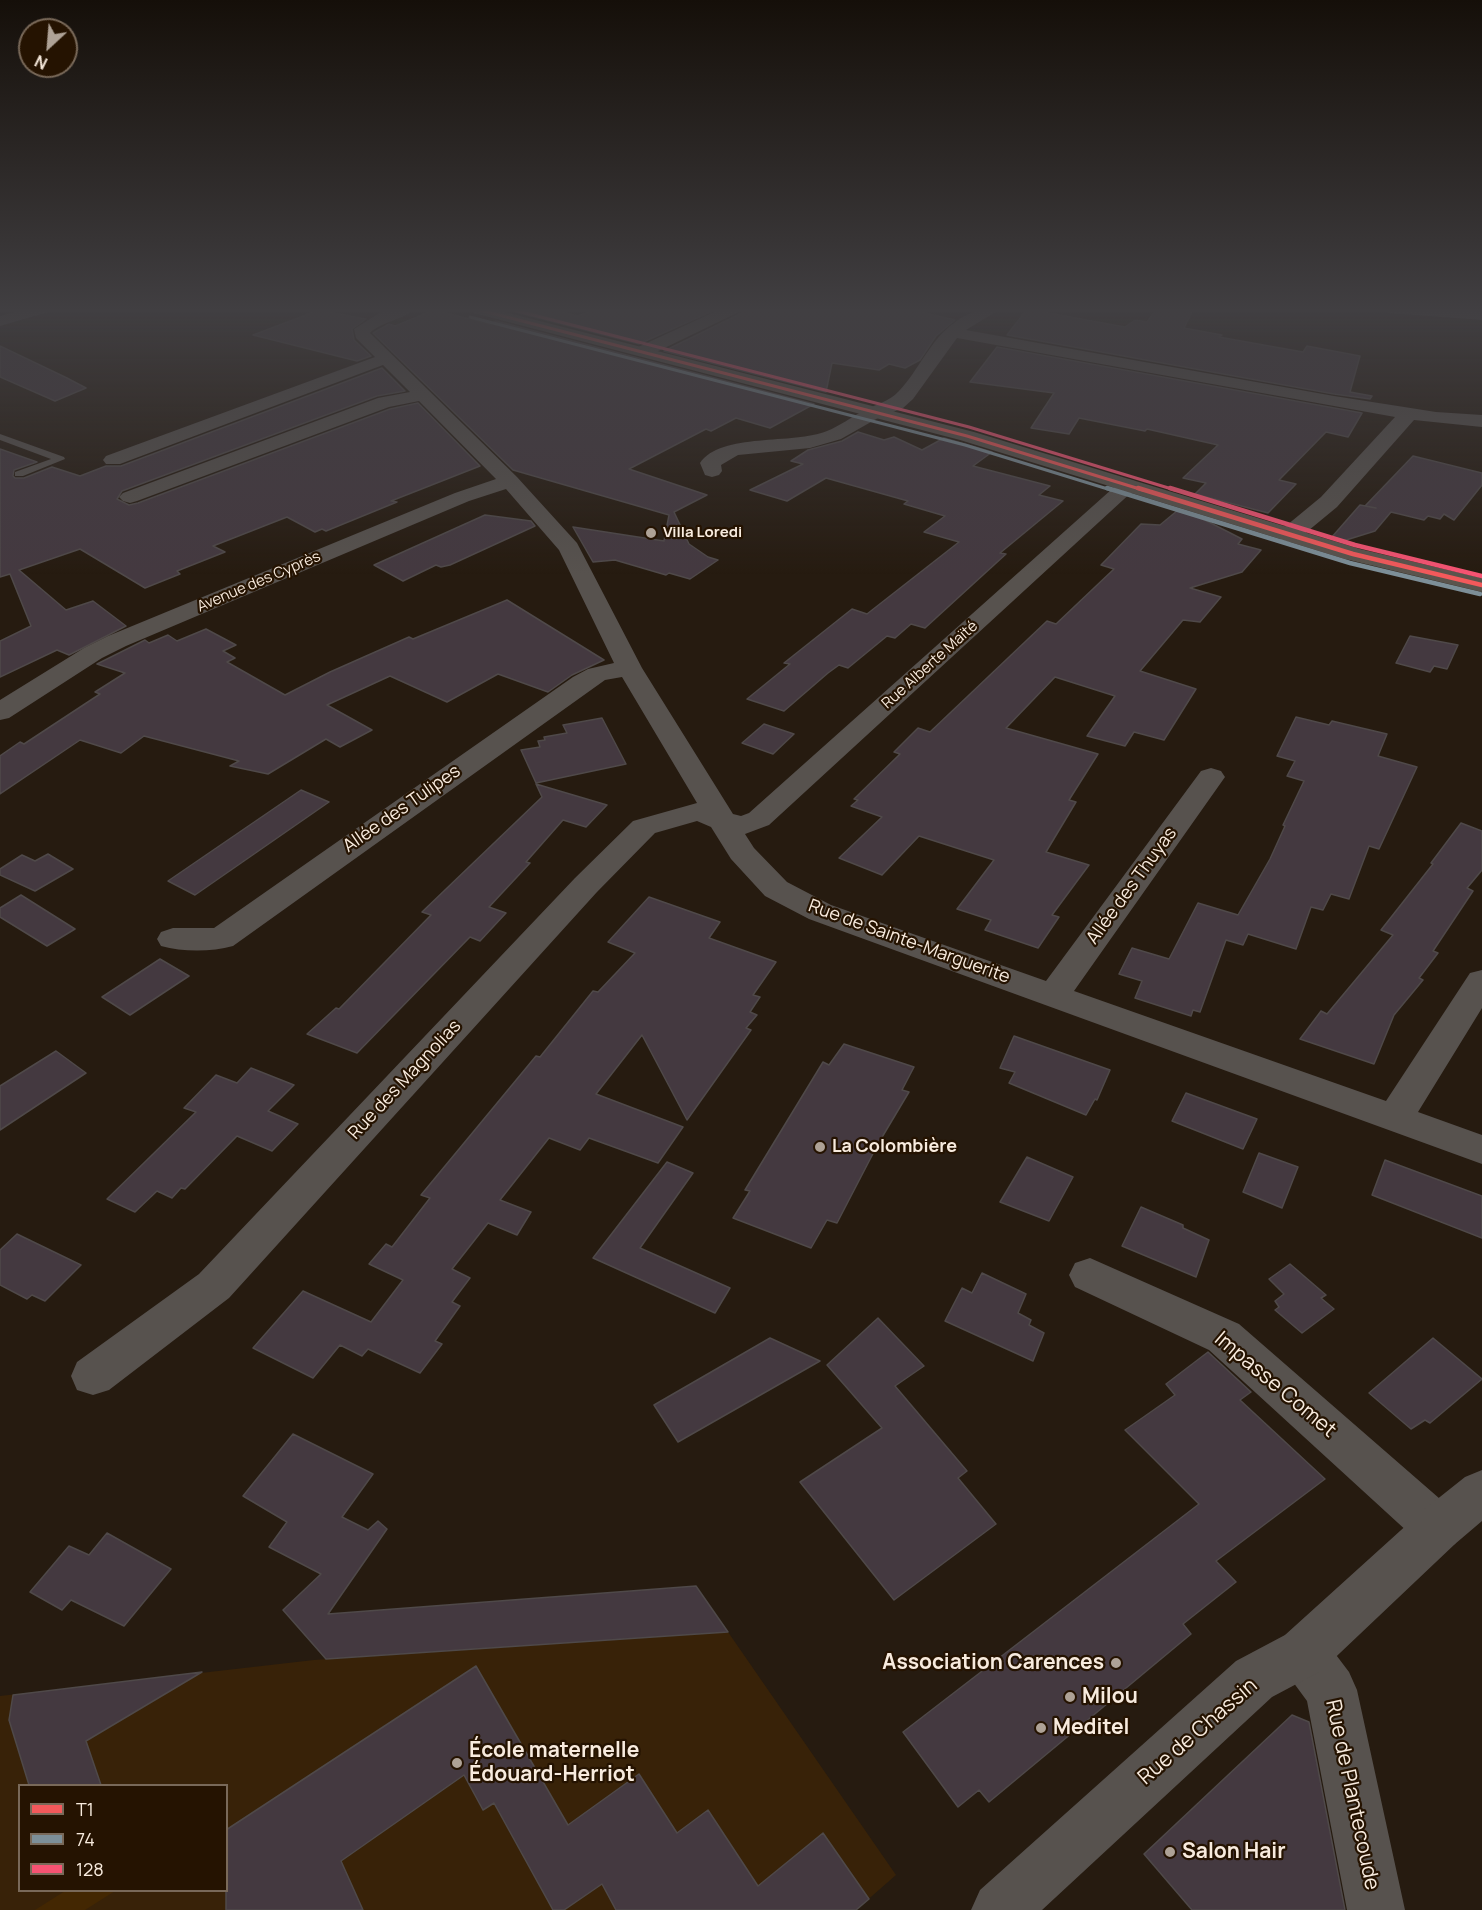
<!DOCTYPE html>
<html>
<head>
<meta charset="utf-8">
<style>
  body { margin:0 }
  #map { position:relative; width:1482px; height:1910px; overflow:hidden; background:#261b10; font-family:Manrope,sans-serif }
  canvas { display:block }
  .legend { position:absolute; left:18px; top:1784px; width:210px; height:108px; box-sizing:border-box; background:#251301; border:2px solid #796959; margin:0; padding:8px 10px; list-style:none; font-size:18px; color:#f8ebde }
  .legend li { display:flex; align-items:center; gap:12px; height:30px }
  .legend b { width:30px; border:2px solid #796959 }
  .north { position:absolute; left:18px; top:18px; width:60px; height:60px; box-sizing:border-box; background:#251301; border:2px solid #796959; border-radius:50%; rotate:206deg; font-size:16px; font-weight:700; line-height:24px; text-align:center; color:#f8ebde }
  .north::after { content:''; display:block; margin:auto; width:21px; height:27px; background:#aea296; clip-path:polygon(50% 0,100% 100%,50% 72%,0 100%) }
</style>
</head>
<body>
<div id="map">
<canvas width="1482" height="1910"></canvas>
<ul class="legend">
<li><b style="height:8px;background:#f3595b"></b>T1</li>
<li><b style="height:8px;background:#7d8f98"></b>74</li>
<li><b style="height:8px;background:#f65372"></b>128</li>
</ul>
<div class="north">N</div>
</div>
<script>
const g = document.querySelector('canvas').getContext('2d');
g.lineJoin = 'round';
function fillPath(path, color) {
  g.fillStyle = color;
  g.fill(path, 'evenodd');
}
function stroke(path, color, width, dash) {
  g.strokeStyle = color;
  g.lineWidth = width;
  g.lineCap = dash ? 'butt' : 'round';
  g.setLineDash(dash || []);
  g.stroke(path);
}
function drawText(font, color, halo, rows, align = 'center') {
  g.font = font + ' Manrope,sans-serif';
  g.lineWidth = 4.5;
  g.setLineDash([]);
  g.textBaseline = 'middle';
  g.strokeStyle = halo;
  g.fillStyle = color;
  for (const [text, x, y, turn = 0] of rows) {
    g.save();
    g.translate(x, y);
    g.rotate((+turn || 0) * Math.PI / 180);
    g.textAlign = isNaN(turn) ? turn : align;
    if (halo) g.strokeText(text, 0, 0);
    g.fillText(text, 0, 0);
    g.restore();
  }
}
fillPath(new Path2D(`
  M728,1632L896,1875L856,1910H0V1696L314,1660ZM20,1786H226V1890H20Z`), '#382208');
fillPath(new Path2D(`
  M65,1891V1890L115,1891L85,1910H35Z`), '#432702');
const building = new Path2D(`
  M526,308H545L578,316L598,308H719L639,344L515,312Z
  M745,308H904L955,320L936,336L920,360L905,368L889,364L879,370L832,363L826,392L664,351L742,313Z
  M1157,308H1194L1184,328L1222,335L1219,337L1303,352L1307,346L1360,356L1350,392L1372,396L1370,399L1334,394L1007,335L1027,309L1125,327L1135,320L1147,322Z
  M319,310L366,319L352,329L354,340L371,356L357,361L253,335Z
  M434,310L490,324L496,321L814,404L770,428L736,418L711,431L706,429L629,469L707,495L674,512L689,544L708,557L718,560L690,579L669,573L666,575L615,560L593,562L573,527L664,541L669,515L513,470L373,333L389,324L395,326Z
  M0,346L67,378L86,388L55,401L0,377Z
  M997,347L1362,413L1348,437L1326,432L1279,480L1296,484L1268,513L1195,494L1206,483L1183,478L1218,445L1147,429L1145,431L1079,418L1069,434L1031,428L1054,393L970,382Z
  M382,368L405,391L377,396L122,491L117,499L129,505L138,503L390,409L418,403L480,466L391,501L397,502L326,531L322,529L315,532L287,517L213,546L225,552L177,571L180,574L145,588L80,549L19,570L66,610L93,601L126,626L69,655L57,650L0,677V641L31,626L10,574L0,577V449L37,462L14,470L13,476L15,478H24L52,467L80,476L106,466H121Z
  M858,432L884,440L894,437L922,450L944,438L992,452L973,466L1050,486L1039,495L1063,501L1000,553L1006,554L925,628L911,624L895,638L887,636L848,668L839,665L828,673L784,711L747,699L790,664L784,663L852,609L867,614L959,542L924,532L945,516L904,504L908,501L826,478L787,501L750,490L803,464L791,461L808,450L842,441Z
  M1413,456L1482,473V485L1454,520L1444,514L1440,519L1428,516L1424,520L1391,512L1375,531L1343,541L1331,538L1360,505L1376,508L1365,506Z
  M1178,510L1197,516L1242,539L1238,544L1261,550L1242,572L1190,588L1221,597L1200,622L1183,620L1140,671L1196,689L1164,740L1134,732L1125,746L1087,736L1115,696L1055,677L1006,728L1098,754L1069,800L1076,802L1046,852L1089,865L1052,915L1059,917L1038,948L985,930L991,920L957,909L994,860L919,836L882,875L839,858L882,817L851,806L858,800L854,799L900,754L894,752L918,728L930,732L1047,621L1056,624L1114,569L1101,565L1141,524L1160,525Z
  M485,515L531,521L535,526L450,565L441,567L436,565L403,581L374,565Z
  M507,600L604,660L572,675L548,692L498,674L447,702L390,676L327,705L372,730L340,747L326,739L268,774L230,766L239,761L144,736L121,753L80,740L0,794V756L20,742L24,744L100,694L95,692L125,673L97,664L145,640L149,643L168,635L177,641L206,629L236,645L223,651L235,658L227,662L285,695L330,672L409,637L413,639Z
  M1410,636L1458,645L1447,669L1434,666L1430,672L1396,663Z
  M1296,717L1329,725L1332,721L1387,734L1378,756L1417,767L1379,849L1369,846L1349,899L1331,894L1323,910L1311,907L1296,949L1248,934L1243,945L1226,940L1200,1012L1193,1010L1191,1016L1135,998L1142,981L1119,974L1132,948L1169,959L1198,903L1238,915L1270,859L1285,826L1283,825L1304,781L1287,776L1295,761L1277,756Z
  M602,718L626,764L536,783L521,750L540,747L538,741L545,740L544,737L567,733L563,725Z
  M764,724L794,734L773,754L742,743Z
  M536,784L607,805L586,827L563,820L526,862L530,863L489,907L506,913L480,941L470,937L357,1053L307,1034L336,1008L339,1009L431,915L422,912L542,797Z
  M301,790L329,802L195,895L168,881Z
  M1461,823L1482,831V870L1467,888L1473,891L1433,951L1438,953L1419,978L1423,980L1394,1015L1374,1064L1300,1039L1321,1011L1327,1014L1393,935L1381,930L1433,864L1431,863Z
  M48,854L73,869L35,891L0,875V869L22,855L35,861Z
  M21,895L75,929L47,946L0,917V908Z
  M649,897L720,922L709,938L776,962L753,995L760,997L750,1012L757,1015L746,1028L751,1030L687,1120L642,1035L596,1094L683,1127L658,1163L589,1138L580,1150L549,1138L500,1200L531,1212L517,1235L488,1223L452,1269L470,1278L452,1302L460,1306L435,1341L442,1344L420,1373L368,1349L362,1356L340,1345L313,1378L253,1348L303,1291L371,1322L403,1280L369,1264L386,1244L392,1247L430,1198L421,1195L536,1056L540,1057L593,991L598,992L635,953L608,942Z
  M160,959L189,976L130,1015L102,997Z
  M1014,1036L1110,1070L1097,1100L1095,1099L1086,1115L1009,1083L1015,1072L1000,1068Z
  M844,1044L914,1067L902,1090L909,1092L878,1144L837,1223L827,1220L811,1248L733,1218L750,1191L745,1190L823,1062L829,1065Z
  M56,1051L86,1073L0,1130V1086Z
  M251,1068L294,1085L268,1111L298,1124L272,1151L237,1136L185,1189L181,1188L172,1198L157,1191L135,1212L107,1199L196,1112L184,1108L216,1075L237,1083Z
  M1186,1093L1257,1119L1243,1149L1172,1121Z
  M1259,1153L1298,1167L1282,1208L1243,1192Z
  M1027,1157L1073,1177L1049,1221L1000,1202Z
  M1385,1160L1482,1196V1238L1372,1195Z
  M667,1162L693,1173L640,1248L730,1288L715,1313L593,1258Z
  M1141,1207L1183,1225V1228L1209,1240L1196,1277L1122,1246Z
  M17,1234L81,1265L45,1301L32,1295L27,1299L0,1285V1250Z
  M1290,1264L1326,1295L1321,1298L1334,1309L1302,1333L1275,1310L1279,1307L1275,1301L1284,1294L1269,1279Z
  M982,1273L1026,1294L1018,1313L1031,1320L1029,1325L1044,1333L1033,1361L945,1321L962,1288L972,1293Z
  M878,1318L924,1366L895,1386L967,1471L958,1478L996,1524L894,1600L800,1482L882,1428L827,1365Z
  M770,1338L820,1361L678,1442L654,1405Z
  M1433,1338L1482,1379L1430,1423L1425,1420L1411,1429L1369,1393Z
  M1208,1352L1251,1392L1240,1400L1325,1479L1216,1561L1236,1582L1183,1624L1191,1634L989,1802L979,1790L958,1807L903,1732L1199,1504L1125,1430L1175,1395L1166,1384Z
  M293,1434L373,1474L342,1517L368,1530L378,1521L387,1529L328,1614L696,1586L728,1632L326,1659L283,1610L321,1574L269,1547L287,1522L243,1496Z
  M107,1533L171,1569L124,1626L71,1600L62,1610L30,1592L69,1546L89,1555Z
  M476,1666L568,1825L639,1774L677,1833L708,1810L758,1886L823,1833L869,1899L856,1910H616L602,1884L564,1910H553L494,1803L483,1810L464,1775L341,1861L363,1910H226V1830Z
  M202,1672L86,1741L101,1785H29L9,1720L13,1695Z
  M1292,1715L1309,1722L1345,1910H1192L1144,1854Z`);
fillPath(building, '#443940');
stroke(building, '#4f4949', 1.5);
fillPath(new Path2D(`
  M0,434L64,457L65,459L23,476H15V472L51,459L0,440Z`), '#57524e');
fillPath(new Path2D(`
  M30,308H54L52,311L0,326V316Z
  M393,308H415C405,320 382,321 370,333L517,477L577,543L642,668L733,814L741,816L749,813L1121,481L1128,479L1135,481L1138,485L1135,489L769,825L745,834L754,848L787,882L831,905L1046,981L1201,771L1211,768L1221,771L1225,777L1074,991L1386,1101L1470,973L1482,970V1008L1418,1112L1482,1135V1164L809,919L765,896L731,859L711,827L697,821L655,833L597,892L229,1298L109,1390L93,1395L77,1390L71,1376L77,1362L199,1274L575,878L633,821L697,803L622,677L605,680L233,946C211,952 183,952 161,946L157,939L161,932L173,928H214L573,677L588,669L614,663L559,550L506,489L469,501L126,646L102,658L9,718L0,720V700L84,648L108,636L455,493L496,479L419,401L389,407L137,501L130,503L123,501L119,497L123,493L378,398L410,392L383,365L120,464H106L103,460L106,456L375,357L356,338L354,329L381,312Z
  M723,308H743L741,311L650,355H638L635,351L638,347Z
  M983,308H1002L966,330L1334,396L1436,412L1482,415V427L1414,420L1337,507L1297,540L1289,542L1281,540L1278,535L1281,530L1321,497L1395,417L957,338L913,399L903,408L878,418L841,439L810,448L738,455L721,465L722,471L719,475L712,477L705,475L700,463C721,432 794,445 827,431C840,426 851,417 863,411C876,404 889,402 899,391C919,370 930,340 954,323C962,316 973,312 983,308Z
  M1381,308L1482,310V320L1389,313Z
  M1090,1258L1239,1324L1455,1512L1462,1528L1455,1544L1438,1551L1421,1544L1209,1350L1075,1287L1069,1275L1075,1263Z
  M1303,1628L1321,1635L1349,1672L1357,1690L1405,1910H1347L1307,1701L1285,1671L1278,1653L1285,1635Z`), '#57524e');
fillPath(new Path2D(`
  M1482,1470V1521L1455,1544L1321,1671L1272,1697L1042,1910H971L980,1890L1236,1661L1285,1635L1421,1512L1465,1477Z`), '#57524e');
fillPath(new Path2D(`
  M464,308H489L974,432L1360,549L1482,578V592L1345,559L960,440L466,311Z`), '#5a544d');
stroke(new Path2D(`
  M472,308L967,436L1143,490`), '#f3595b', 3);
stroke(new Path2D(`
  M1138,488L1353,554L1482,585`), '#f3595b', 4.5);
stroke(new Path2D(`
  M470,317L965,445L1111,490`), '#7d8f98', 3);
stroke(new Path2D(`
  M1107,488L1350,563L1480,594`), '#7d8f98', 4.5);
stroke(new Path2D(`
  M506,308L969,427L1175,490`), '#f65372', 3);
stroke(new Path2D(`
  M1170,488L1355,545L1482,576`), '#f65372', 4.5);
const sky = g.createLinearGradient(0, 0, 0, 575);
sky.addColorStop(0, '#150f09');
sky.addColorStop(0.54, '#413f42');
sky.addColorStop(1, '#413f4200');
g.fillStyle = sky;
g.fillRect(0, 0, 1482, 575);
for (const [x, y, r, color] of [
  [651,533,6,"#aea296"],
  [820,1147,6,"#aea296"],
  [1116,1663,6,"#aea296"],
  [1070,1697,6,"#aea296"],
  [1041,1728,6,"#aea296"],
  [457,1763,6,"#aea296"],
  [1170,1852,6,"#aea296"]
]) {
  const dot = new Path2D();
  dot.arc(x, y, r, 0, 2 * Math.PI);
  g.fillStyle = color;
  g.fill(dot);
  stroke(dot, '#251301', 2);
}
drawText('bold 15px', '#f8ebde', '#251301', [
  ["Villa Loredi",663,533]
], 'left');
drawText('15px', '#f8ebde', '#251301', [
  ["Avenue des Cyprès",259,582,-23],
  ["Rue Alberte Maïté",930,665,-42]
]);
drawText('18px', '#f8ebde', '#251301', [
  ["Allée des Tulipes",402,809,-35],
  ["Allée des Thuyas",1132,886,-54],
  ["Rue de Sainte-Marguerite",909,942,20],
  ["Rue des Magnolias",405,1080,-47]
]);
drawText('bold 18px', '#f8ebde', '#251301', [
  ["La Colombière",832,1147]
], 'left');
drawText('21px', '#f8ebde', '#251301', [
  ["Impasse Comet",1275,1385,40],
  ["Rue de Chassin",1198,1732,-41],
  ["Rue de Plantecoude",1352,1795,78]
]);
drawText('bold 21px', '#f8ebde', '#251301', [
  ["Association Carences",1104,1663,"right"],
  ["Milou",1082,1697],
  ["Meditel",1053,1728],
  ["École maternelle",469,1751],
  ["Édouard-Herriot",469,1775],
  ["Salon Hair",1182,1852]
], 'left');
</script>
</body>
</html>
